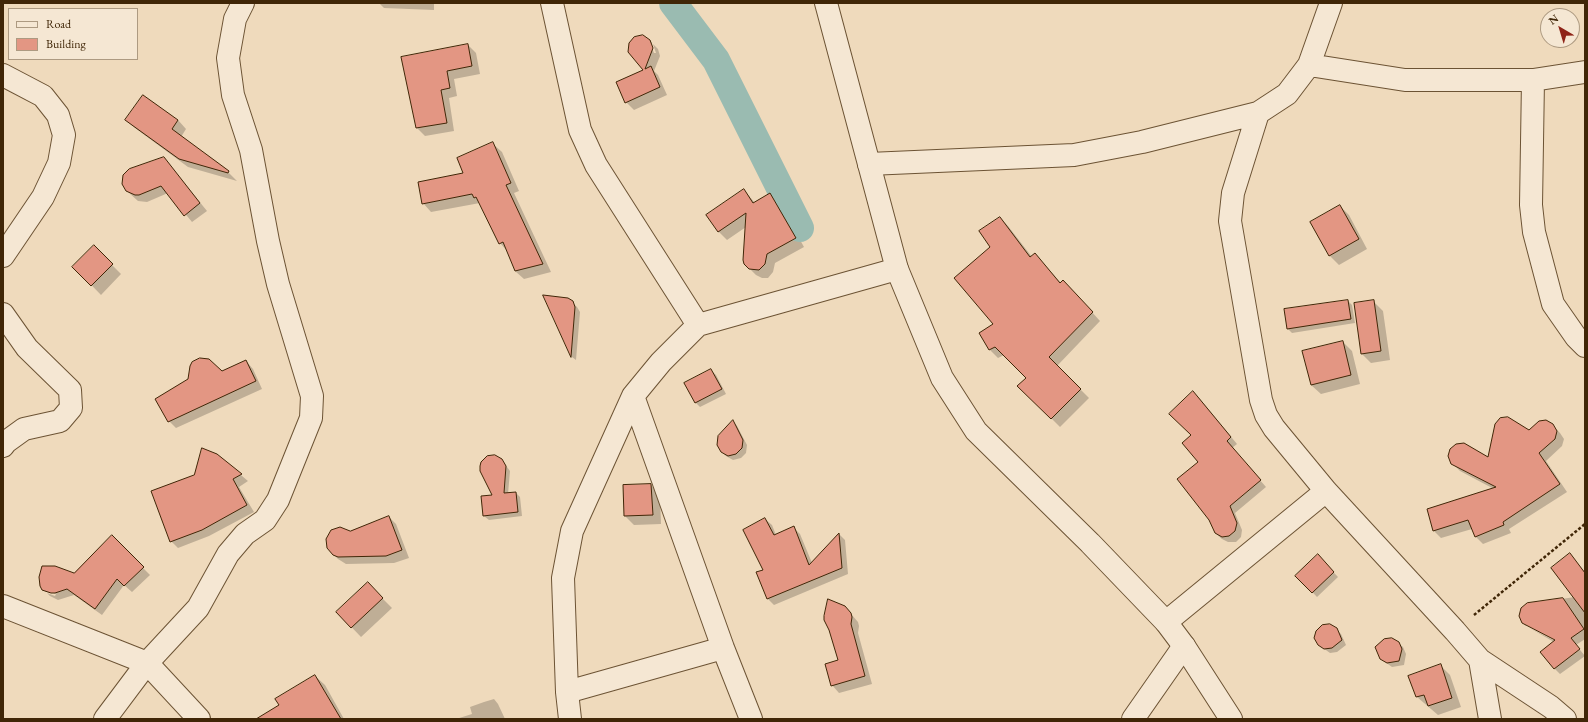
<!DOCTYPE html>
<html>
<head>
<meta charset="utf-8">
<style>
  body { margin:0 }
  #map { position:relative; width:1588px; height:722px; overflow:hidden; background:#efdabc; font-family:"EB Garamond",serif }
  canvas { display:block }
  .frame { position:absolute; inset:0; border:4px solid #402607; pointer-events:none }
  .legend { position:absolute; left:8px; top:8px; width:130px; height:52px; box-sizing:border-box; background:#f5e7d3; border:1px solid #ad9a81; margin:0; padding:5px 7px; list-style:none; font-size:12px; color:#402607 }
  .legend li { display:flex; align-items:center; gap:8px; height:20px }
  .legend b { width:20px; border:1px solid #ad9a81 }
  .north { position:absolute; left:1540px; top:8px; width:40px; height:40px; box-sizing:border-box; background:#f5e7d3; border:1px solid #ad9a81; border-radius:50%; rotate:322deg; font-size:11px; font-weight:700; line-height:16px; text-align:center; color:#402607 }
  .north::after { content:''; display:block; margin:auto; width:14px; height:18px; background:#8f2418; clip-path:polygon(50% 0,100% 100%,50% 72%,0 100%) }
</style>
</head>
<body>
<div id="map">
<canvas width="1588" height="722"></canvas>
<div class="frame"></div>
<ul class="legend">
<li><b style="height:5px;background:#f5e7d3"></b>Road</li>
<li><b style="height:11px;background:#e39683"></b>Building</li>
</ul>
<div class="north">N</div>
</div>
<script>
const g = document.querySelector('canvas').getContext('2d');
g.lineJoin = 'round';
function fillPath(path, color) {
  g.fillStyle = color;
  g.fill(path, 'evenodd');
}
function stroke(path, color, width, dash) {
  g.strokeStyle = color;
  g.lineWidth = width;
  g.lineCap = dash ? 'butt' : 'round';
  g.setLineDash(dash || []);
  g.stroke(path);
}
fillPath(new Path2D(`
  M379,3H434V10L384,8Z
  M650,41L652,43H650L654,53H656L653,44L658,49L660,56L654,71L658,75L667,95L634,110L626,102L644,71Z
  M468,45L476,53L480,74L454,79L457,96L449,98L454,131L425,136L417,128L403,58Z
  M126,120H178L186,129L181,137L228,172L237,181L188,167L135,128Z
  M493,144L502,152L519,191L514,193L551,272L524,279L515,271L508,252L500,243L480,203L431,212L423,203L465,174Z
  M164,158L207,211L192,222L168,193L147,202L138,201L127,191Z
  M744,190L755,203L770,194L779,202L804,247L775,263L773,272L768,278H762L756,275L747,266L746,227L727,240L719,232L707,215Z
  M1340,206L1349,215L1367,249L1339,265L1330,256Z
  M1000,218L1008,226L1032,257L1035,254L1061,283L1071,289L1100,321L1057,366L1089,398L1060,427L1019,386L1027,378L1004,355L998,358L990,350L980,333L994,325L991,247Z
  M94,247L121,274L101,295L74,267Z
  M545,296L572,302L577,307L580,312L576,360L572,357Z
  M1348,301L1352,305L1355,323L1292,333L1288,329Z
  M1374,302L1383,311L1390,360L1371,363L1362,354Z
  M1343,342L1352,351L1360,384L1321,394L1311,385Z
  M246,361L253,369L262,389L176,428L169,421L222,372Z
  M711,370L716,375L726,394L700,407L696,403L686,383Z
  M1199,398L1237,444L1232,448L1266,487L1235,513L1242,530L1241,537L1236,542H1228L1222,539L1215,533L1193,435Z
  M733,421L737,426L747,445L746,453L741,458L733,460L726,456L721,451Z
  M1552,425L1560,433L1564,439L1562,446L1546,461L1567,492L1509,529L1511,533L1483,544L1475,536L1472,529L1441,538L1434,531L1494,489L1460,471L1452,463L1489,458L1529,431Z
  M217,455L248,481L239,487L254,512L209,536L178,548L171,541L195,476Z
  M501,459L510,471L508,494L516,493L520,497L522,516L489,520L484,516L494,496Z
  M651,485L660,494L661,524L634,525L625,516L624,486Z
  M389,517L396,524L409,558L394,563L346,564L338,559L330,551L351,532Z
  M765,519L772,525L776,535L793,527L800,534L812,563L839,534L845,540L848,574L774,605L768,599L757,573L764,570Z
  M112,537L150,575L132,592L124,585L102,615L74,595L58,600L50,596L47,593L55,596L56,594L46,590V592L43,589L74,574Z
  M1570,555L1585,572V639L1576,645L1585,656L1560,674L1554,668V642L1528,627L1559,643L1560,642L1526,624V626L1523,623L1527,604L1575,597Z
  M1318,556L1338,577L1317,597L1297,576Z
  M367,583L392,608L361,637L337,612Z
  M844,606L858,622L859,626L858,633L872,684L839,693L832,685L839,660Z
  M1336,629L1341,634L1346,645L1337,652L1330,653L1319,645Z
  M1398,643L1403,647L1406,654L1404,665L1392,667L1381,659Z
  M1440,665L1450,675L1461,707L1438,715L1417,697L1410,676Z
  M315,676L325,685L344,719H288Z
  M494,699L498,704L505,719H456L472,714L470,707L484,702Z`), '#0003');
stroke(new Path2D(`
  M673,3L716,60L800,228`), '#9abbb1', 28);
const building = new Path2D(`
  M643,35L650,40L653,48L645,69L651,66L660,87L625,103L616,82L643,70L628,52L629,43L634,37Z
  M468,44L472,66L447,71L450,88L441,90L447,123L416,128L401,57Z
  M143,95L178,120L172,129L229,171L228,173L179,159L125,120Z
  M493,142L511,183L506,185L543,264L515,271L503,242L499,244L476,197L474,198L472,194L422,204L418,182L463,173L457,158Z
  M164,157L200,203L184,216L161,186L139,195H135L126,191L122,184L123,175L129,169Z
  M744,189L753,203L770,193L796,238L767,254L765,264L759,270L749,269L744,264L743,260L746,213L718,232L706,215Z
  M1340,205L1359,239L1329,256L1310,222Z
  M1000,217L1030,257L1035,253L1060,283L1063,280L1093,312L1049,357L1081,389L1051,419L1017,386L1026,378L995,347L989,350L979,333L993,324L954,278L990,247L979,231Z
  M94,245L113,264L91,286L72,267Z
  M543,295L568,298L573,301L575,307L571,357Z
  M1348,300L1351,319L1287,329L1284,309Z
  M1374,300L1381,351L1361,354L1354,303Z
  M1343,341L1351,375L1311,385L1302,351Z
  M200,358L209,359L222,371L246,360L256,381L168,422L155,399L188,379L190,366L192,362Z
  M711,369L722,389L695,403L684,383Z
  M1193,391L1231,437L1227,441L1261,480L1230,506L1237,523L1235,531L1229,536L1222,537L1215,533L1209,520L1177,479L1198,462L1182,443L1191,435L1169,414Z
  M1508,417L1529,430L1539,421L1546,420L1553,424L1557,431L1555,439L1539,453L1560,484L1503,522L1504,525L1475,537L1468,520L1433,531L1427,509L1496,487L1451,464L1448,456L1450,449L1456,444L1464,443L1488,457L1495,424L1500,418Z
  M733,420L743,440L742,448L736,454L728,456L721,452L717,445L718,436Z
  M202,448L217,454L242,474L233,479L247,505L202,530L170,542L151,491L194,475Z
  M495,455L502,459L506,466L504,493L516,492L518,512L483,516L481,496L492,495L480,471V466L481,462L487,456Z
  M651,484L653,515L624,516L623,485Z
  M389,516L402,550L386,556L338,557L333,555L327,548L326,539L331,530L340,527L350,531Z
  M765,518L774,535L794,526L809,565L839,533L842,568L767,599L756,572L763,570L743,530Z
  M112,535L144,567L124,586L117,579L95,609L67,589L55,593H51L42,590L40,586L39,577L42,566H55L74,573Z
  M1570,553L1585,573V613L1551,568Z
  M1318,554L1334,572L1312,593L1295,576Z
  M368,582L383,598L351,628L336,612Z
  M1563,598L1584,629L1571,638L1580,649L1554,669L1540,652L1555,640L1522,623L1519,616L1521,608L1527,603Z
  M828,599L845,606L851,613L852,617L851,624L865,676L831,686L825,664L838,660L829,630L824,620V616Z
  M1330,624L1337,628L1342,640L1332,648L1324,649L1318,645L1314,638L1316,631L1322,625Z
  M1392,638L1399,642L1402,649L1399,661L1387,663L1380,659L1375,647L1384,639Z
  M1441,664L1452,698L1428,706L1424,695L1416,697L1408,676Z
  M315,675L341,719H256L279,705L275,699Z`);
fillPath(building, '#e39683');
stroke(building, '#402607', 1);
const minor = new Path2D(`
  M552,3L580,130L596,165L698,325
  M1309,65L1405,80H1533L1585,72
  M3,75L43,96L58,115L64,135L59,163L43,197L3,256
  M1533,80L1531,205L1534,232L1553,304L1576,337L1585,346
  M1258,113L1233,193L1230,221L1261,400L1266,415L1274,428L1326,491L1455,631L1480,660L1551,707L1565,719
  M869,164L1074,155L1142,142L1258,113L1287,94L1309,65L1331,3
  M3,314L27,348L70,390L71,408L60,421L24,429L6,442L3,446
  M633,396L723,648L751,719
  M3,606L147,663L199,719
  M1166,622L1326,491
  M1480,660L1490,719
  M567,692L723,648
  M105,719L147,663L198,608L228,554L245,534L265,520L278,500L311,418L312,396L278,284L268,241L251,150L233,95L228,58L235,19L243,3
  M570,719L567,692L563,578L572,531L633,396L661,362L698,325L897,269
  M1133,719L1184,646`);
const tertiary = new Path2D(`
  M826,3L897,269L942,378L976,431L1090,543L1166,622L1184,646L1231,719`);
stroke(minor, '#6c5334', 24);
stroke(tertiary, '#6c5334', 24);
stroke(new Path2D(`
  M1474,615L1585,524`), '#402607', 2.5, [3, 2]);
stroke(minor, '#f5e7d3', 22);
stroke(tertiary, '#f5e7d3', 22);
</script>
</body>
</html>
